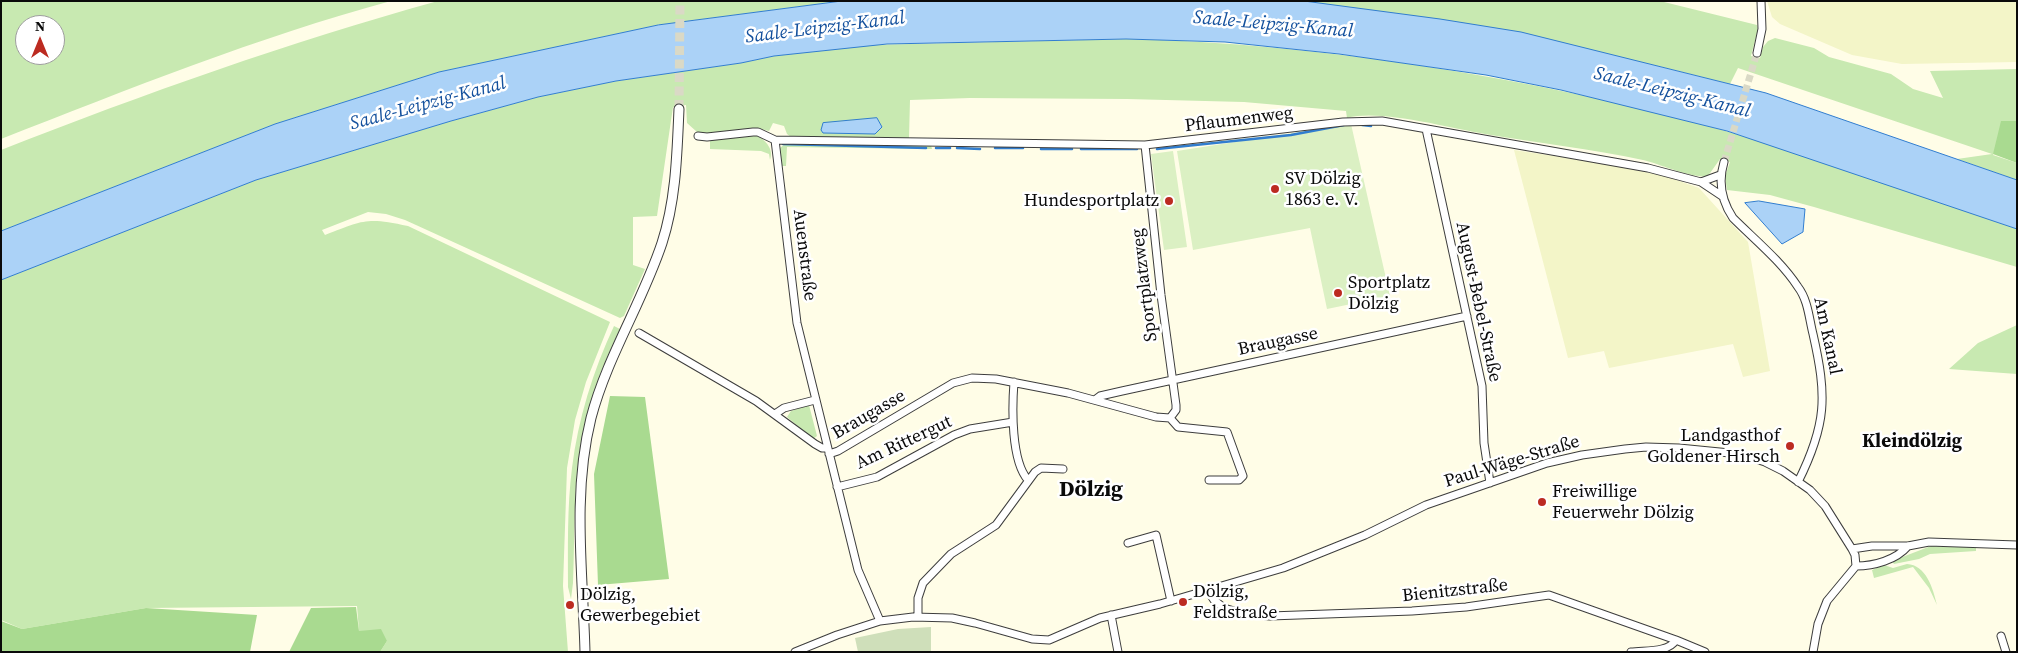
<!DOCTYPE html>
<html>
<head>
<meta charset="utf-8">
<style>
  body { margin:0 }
  #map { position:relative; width:2018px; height:653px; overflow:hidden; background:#fffde7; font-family:"Source Serif 4",serif }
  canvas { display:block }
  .frame { position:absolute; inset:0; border:2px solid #0a0a0a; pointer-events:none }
  .north { position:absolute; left:15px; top:15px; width:50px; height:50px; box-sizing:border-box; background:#fff; border:1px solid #9d9d9d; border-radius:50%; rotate:0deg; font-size:14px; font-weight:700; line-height:20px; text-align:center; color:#0a0a0a }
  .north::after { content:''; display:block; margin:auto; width:18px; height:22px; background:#bc2b21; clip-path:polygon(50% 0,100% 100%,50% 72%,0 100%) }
</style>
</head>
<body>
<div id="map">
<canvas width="2018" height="653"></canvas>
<div class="frame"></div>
<div class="north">N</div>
</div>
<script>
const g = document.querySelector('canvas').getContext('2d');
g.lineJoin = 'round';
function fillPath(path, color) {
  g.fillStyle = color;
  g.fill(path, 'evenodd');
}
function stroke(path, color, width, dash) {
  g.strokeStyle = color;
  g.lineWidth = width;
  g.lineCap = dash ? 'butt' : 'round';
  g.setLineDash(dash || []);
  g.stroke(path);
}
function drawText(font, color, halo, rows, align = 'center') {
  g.font = font + ' "Source Serif 4",serif';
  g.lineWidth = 5;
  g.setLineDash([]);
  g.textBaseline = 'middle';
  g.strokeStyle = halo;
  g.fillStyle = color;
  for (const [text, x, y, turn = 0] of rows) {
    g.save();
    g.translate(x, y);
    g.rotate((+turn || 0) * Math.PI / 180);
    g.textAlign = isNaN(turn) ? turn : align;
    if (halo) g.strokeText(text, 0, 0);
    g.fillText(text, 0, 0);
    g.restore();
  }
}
fillPath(new Path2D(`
  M1767,1H2017V62L1902,64L1852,55L1780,24L1772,17Z
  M1514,150L1600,163L1665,176L1699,188L1748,242L1770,371L1743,377L1733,344L1609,368L1604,351L1568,358Z`), '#f3f5c8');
fillPath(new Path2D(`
  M1,1H391C258,37 129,89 1,139ZM25,25H55V55H25Z
  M438,1H842L658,25L439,72L275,124L1,231V150C144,94 289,42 438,1Z
  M1304,1H1660L1757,25L1758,29L1751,56L1760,58L1763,47L1768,41L1775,38L1814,48L1829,57L1891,74L1913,89L1943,98L1930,71L2017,69V121H2005L1993,155L2017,163V180L1957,159L1992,154L1738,68L1730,84L1662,67Z
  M1126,39C1226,41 1324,51 1423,66C1526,82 1629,103 1729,132C1826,160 1921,195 2017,229V267L1814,207L1770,195L1727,190L1725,176L1730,162L1720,159L1708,176C1693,179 1660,164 1643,160C1591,149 1538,143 1485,134C1448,128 1381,109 1347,118L1346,111L1244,102L1127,99L970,98L910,100L909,138L791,137L787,134L784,126L773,123L769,131L761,129L705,135L697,132L687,123L686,105L673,107L657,216L633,217V265L645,269L624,316L620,318L405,220L386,214L368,212L322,230L325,235C363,220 367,217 408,226L610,322L586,382L575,420L567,468L563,586L568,652H380L387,641L359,631L357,606L146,608L22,629L1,620V280L256,180L451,121L538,97L616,81L741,63L774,56L868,45Z
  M757,135C766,141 774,149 770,160L769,154L761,151L710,149V141L712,140Z
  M786,143L931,145L932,149L787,147L786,166H780V148Z
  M2017,325V374L1949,369L1978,343Z
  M614,326L620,329C603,364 588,402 581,441C573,487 575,536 573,583L571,599L568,587C568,548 567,507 572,468C578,419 593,371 614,326Z
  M809,405L817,436L813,439L787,417L791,411Z
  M1931,546L1972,547L1976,548V551L1930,554L1919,559L1894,564L1892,561Z
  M1907,564C1926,565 1933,588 1937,605L1929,588L1913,567L1874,578L1872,570L1884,565L1893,568Z`), '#c8e9b1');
fillPath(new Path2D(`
  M2001,121H2017V163L1993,154Z
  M610,396L645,397L669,579L598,585L594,474Z
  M356,607L359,631L381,629L387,641L380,652H289L311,608Z
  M146,608L257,615L250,652H1V621L22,629Z`), '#a9da90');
fillPath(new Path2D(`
  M931,627V652H858L855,638L898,629Z`), '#cfdfba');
fillPath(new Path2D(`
  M1351,124L1390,296L1327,309L1310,228L1193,250L1177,151Z
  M1173,151L1187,247L1164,250L1151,154Z`), '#dbf0c3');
const water = new Path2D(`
  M842,1H1304L1440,19L1521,32L1766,93L2017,180V229L1727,131L1561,90L1486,75L1339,54L1225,42L1126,39L887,44L774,56L741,63L616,81L538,97L451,121L256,180L1,280V231L275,124L439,72L658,25Z
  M877,118L882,127L875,134L823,133L821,130L823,123Z
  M1759,201L1805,209L1803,232L1782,244L1745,203Z`);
fillPath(water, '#abd2f7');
stroke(water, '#317dcf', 1);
stroke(new Path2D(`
  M1362,125L1371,126
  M783,144L926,148
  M936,148H950
  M957,148L980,149
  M995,148H1023
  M1041,149H1072
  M1081,149H1137
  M1157,149L1291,135L1344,125`), '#317dcf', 2.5);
stroke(new Path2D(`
  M1724,162L1757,53`), '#dad9c6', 7, [7, 3.5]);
stroke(new Path2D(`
  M679,109L680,1`), '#dad9c6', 9, [9, 4.5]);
const minor = new Path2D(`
  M1757,53L1762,29L1761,1
  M1426,129L1482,386L1484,443L1490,483
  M698,136L707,137L753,132H758L775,140L1145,145L1343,122L1382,121L1648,168L1701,182L1720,175
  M775,140L797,323L858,570L880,621
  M1145,145L1161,295L1176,405V410L1170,418
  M1724,162C1718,182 1721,200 1733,218C1755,240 1781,261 1798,287C1808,300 1809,318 1813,334C1827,396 1827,424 1798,482
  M1701,182L1722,196
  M639,333L756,401L815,444L822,448H827
  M1014,382C1012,408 1011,461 1028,480
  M1096,399L1100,396L1122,391L1467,316
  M775,414L784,408L815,400
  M1170,418L1178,427L1227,432L1243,476L1239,480H1209
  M829,454L838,451L953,383L972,378L996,379L1068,393L1156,417L1170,418
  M837,487L877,477L954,435L970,429L1013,422
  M1128,543L1156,535L1171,601
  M1852,549L1872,546H1908L1929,542L2017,545
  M1856,566C1874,566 1896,560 1908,546
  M1207,589L1214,600L1224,608L1244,614L1270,616L1412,611L1466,607L1549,595L1676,640L1705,652
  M1111,615L1118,652
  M918,617V598L923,583L951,554L996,525L1035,472L1041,468L1063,469
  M2001,636L2006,652
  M795,652L837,635L880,621L913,617L952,618L975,623L1032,639L1049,640L1100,618L1160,604L1283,568L1365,535L1426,505L1547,463L1582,455L1625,449L1646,447L1679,448L1740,454L1765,462L1783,471L1810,490L1825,506L1852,549L1855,555L1856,566
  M1631,652C1645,650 1668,653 1676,640
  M1813,652L1818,624L1827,601L1856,566`);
const tertiary = new Path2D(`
  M585,652C583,574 572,494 591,418C607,357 642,303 662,243C676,200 677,154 679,109`);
stroke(minor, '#3d3d3d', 9);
stroke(tertiary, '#3d3d3d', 11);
stroke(minor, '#fff', 7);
stroke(tertiary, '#fff', 9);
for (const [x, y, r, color] of [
  [1275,189,5,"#bc2b21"],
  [1169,201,5,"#bc2b21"],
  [1338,293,5,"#bc2b21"],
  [1790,446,5,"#bc2b21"],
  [1542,502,5,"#bc2b21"],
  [1183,602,5,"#bc2b21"],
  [570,605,5,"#bc2b21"]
]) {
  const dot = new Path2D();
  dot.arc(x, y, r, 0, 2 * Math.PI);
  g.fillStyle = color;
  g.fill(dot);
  stroke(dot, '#fff', 2);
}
drawText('18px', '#0a0a0a', '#fff', [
  ["Pflaumenweg",1239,120,-7],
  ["Auenstraße",804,255,83],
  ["Sportplatzweg",1145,285,-97],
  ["August-Bebel-Straße",1478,302,78],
  ["Am Kanal",1827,336,78],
  ["Braugasse",1278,342,-12],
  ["Braugasse",869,415,-30],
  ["Am Rittergut",904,443,-25],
  ["Paul-Wäge-Straße",1512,462,-17],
  ["Bienitzstraße",1455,591,-6]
]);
drawText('18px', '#0a0a0a', '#fff', [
  ["SV Dölzig",1285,179],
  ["1863 e. V.",1285,200],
  ["Hundesportplatz",1159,201,"right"],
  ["Sportplatz",1348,283],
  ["Dölzig",1348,304],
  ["Landgasthof",1780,436,"right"],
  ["Goldener Hirsch",1780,457,"right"],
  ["Freiwillige",1552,492],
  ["Feuerwehr Dölzig",1552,513],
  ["Dölzig,",1193,592],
  ["Feldstraße",1193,613],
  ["Dölzig,",580,595],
  ["Gewerbegebiet",580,616]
], 'left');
drawText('italic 19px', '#13509d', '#fff', [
  ["Saale-Leipzig-Kanal",1273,25,5],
  ["Saale-Leipzig-Kanal",825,28,-7],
  ["Saale-Leipzig-Kanal",1672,93,14],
  ["Saale-Leipzig-Kanal",428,104,-15]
]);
drawText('bold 19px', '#0a0a0a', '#fff', [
  ["Kleindölzig",1912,442]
]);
drawText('bold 22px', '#0a0a0a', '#fff', [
  ["Dölzig",1091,490]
]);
</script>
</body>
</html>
